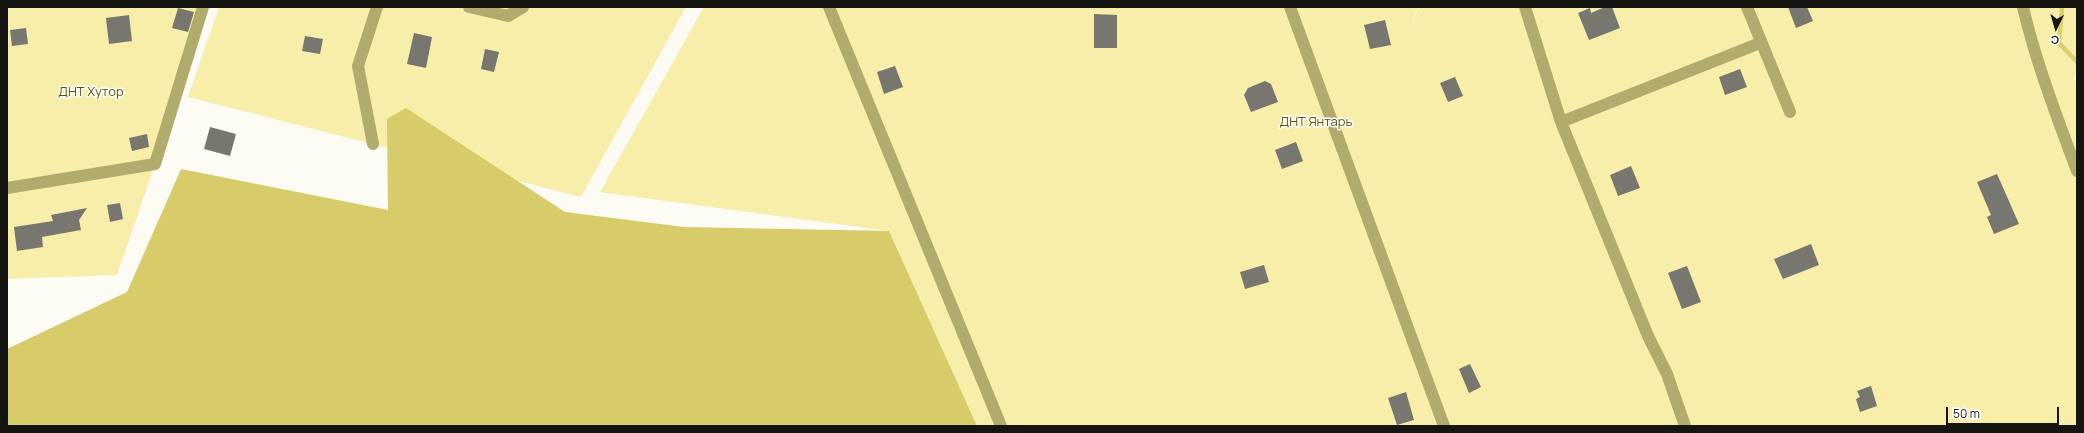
<!DOCTYPE html>
<html>
<head>
<meta charset="utf-8">
<style>
  body { margin:0 }
  #map { position:relative; width:2084px; height:433px; overflow:hidden; background:#fcfbf4; font-family:Manrope,sans-serif }
  canvas { display:block }
  .frame { position:absolute; inset:0; border:8px solid #141411; pointer-events:none }
  .north { position:absolute; left:2036px; top:8px; width:40px; height:40px; -webkit-text-stroke:3px #fff; paint-order:stroke; rotate:185deg; font-size:11px; font-weight:700; line-height:16px; text-align:center; color:#141411 }
  .north::after { content:''; display:block; margin:auto; width:14px; height:18px; background:#141411; clip-path:polygon(50% 0,100% 100%,50% 72%,0 100%) }
  .scale { position:absolute; left:1946px; top:407px; width:113px; height:18px; box-sizing:border-box; border:2px solid #141411; border-top:0; padding-left:5px; font-size:12px; line-height:14px; white-space:nowrap; color:#141411; -webkit-text-stroke:3px #fff; paint-order:stroke }
</style>
</head>
<body>
<div id="map">
<canvas width="2084" height="433"></canvas>
<div class="frame"></div>
<div class="north">С</div>
<div class="scale">50 m</div>
</div>
<script>
const g = document.querySelector('canvas').getContext('2d');
g.lineJoin = 'round';
function fillPath(path, color) {
  g.fillStyle = color;
  g.fill(path, 'evenodd');
}
function stroke(path, color, width, dash) {
  g.strokeStyle = color;
  g.lineWidth = width;
  g.lineCap = dash ? 'butt' : 'round';
  g.setLineDash(dash || []);
  g.stroke(path);
}
function drawText(font, color, halo, rows, align = 'center') {
  g.font = font + ' Manrope,sans-serif';
  g.lineWidth = 3;
  g.setLineDash([]);
  g.textBaseline = 'middle';
  g.strokeStyle = halo;
  g.fillStyle = color;
  for (const [text, x, y, turn = 0] of rows) {
    g.save();
    g.translate(x, y);
    g.rotate((+turn || 0) * Math.PI / 180);
    g.textAlign = isNaN(turn) ? turn : align;
    if (halo) g.strokeText(text, 0, 0);
    g.fillText(text, 0, 0);
    g.restore();
  }
}
fillPath(new Path2D(`
  M7,7H209L117,275L7,279Z
  M219,7H686L581,197L188,97Z
  M704,7H1418L1410,28L1419,7H2077V74L2074,77L2077,85V426H977L889,231L600,192Z`), '#f7eeaa');
fillPath(new Path2D(`
  M406,108L565,212L684,227L889,231L977,426H7V349L127,292L181,169L388,210L387,119Z`), '#d7cb6a');
stroke(new Path2D(`
  M2062,7L2059,43L2077,62`), '#dbcf6e', 4.5);
fillPath(new Path2D(`
  M1605,7H1612L1620,28L1589,40L1578,13L1590,8L1591,13Z
  M1788,7H1807L1813,21L1796,28Z
  M178,8L194,12L188,32L172,28Z
  M1094,14L1117,15V48H1094Z
  M129,15L132,41L109,44L106,18Z
  M1385,20L1391,45L1370,49L1364,25Z
  M26,28L28,44L12,46L10,30Z
  M414,33L432,37L426,68L407,64Z
  M305,36L323,39L320,54L302,51Z
  M485,49L499,52L494,72L481,69Z
  M895,66L903,87L884,94L877,72Z
  M1740,69L1747,87L1725,95L1719,77Z
  M1455,77L1463,96L1448,102L1440,83Z
  M1265,81L1271,84L1278,102L1251,112L1244,95L1248,88Z
  M210,127L236,134L230,156L204,149Z
  M147,134L149,147L132,151L129,138Z
  M1296,142L1303,161L1282,169L1275,150Z
  M1631,166L1640,188L1618,196L1610,175Z
  M1997,174L2019,224L1994,234L1987,217L1991,215L1977,182Z
  M120,203L123,219L110,222L107,205Z
  M87,208L79,220L81,230L42,237L43,247L17,251L14,227L53,221L51,215Z
  M1811,244L1819,265L1783,279L1774,259Z
  M1264,265L1269,282L1245,289L1240,272Z
  M1687,266L1701,302L1682,309L1668,273Z
  M1470,364L1481,387L1469,393L1459,369Z
  M1871,386L1877,406L1860,412L1856,399L1860,397L1857,391Z
  M1406,392L1414,420L1397,425L1388,398Z`), '#77766f');
stroke(new Path2D(`
  M469,7L508,16L523,7
  M829,7L1001,426
  M1290,7L1444,426
  M1525,7L1561,122L1648,336L1667,374L1685,426
  M1747,7L1790,112
  M2023,7C2036,63 2057,117 2077,171
  M1561,122L1760,43
  M373,144L358,66L377,7
  M7,188L155,164L203,7`), '#b2ab6e', 12);
drawText('13px', '#5c5405', '#fff', [
  ["ДНТ Хутор",91,92],
  ["ДНТ Янтарь",1316,122]
]);
</script>
</body>
</html>
